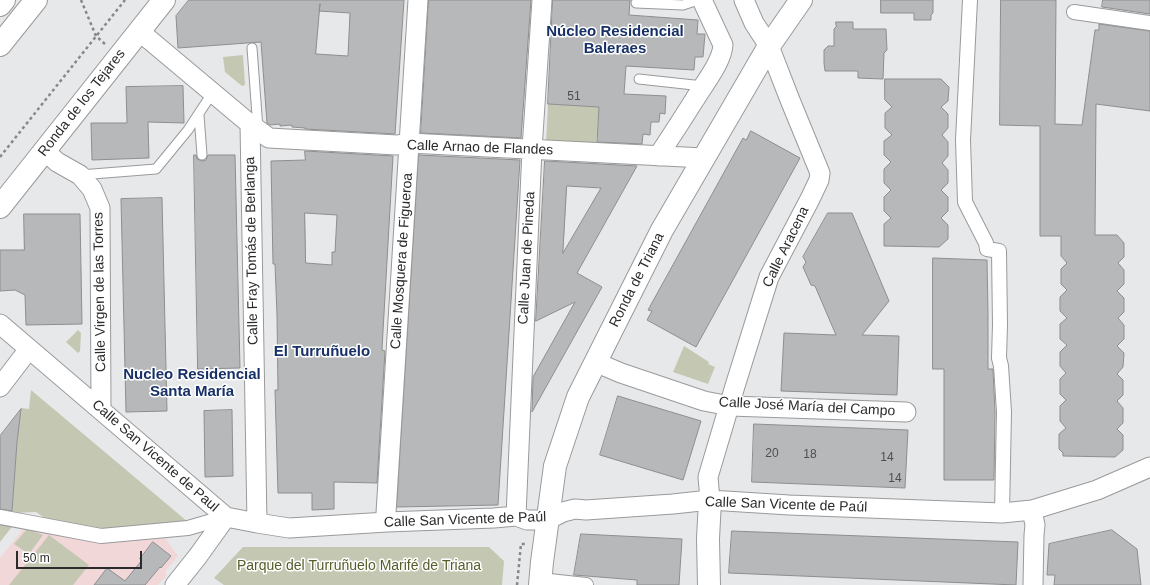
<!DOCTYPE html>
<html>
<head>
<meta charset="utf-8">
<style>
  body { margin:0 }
  #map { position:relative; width:1150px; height:585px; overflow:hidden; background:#e7e8ea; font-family:Arial,sans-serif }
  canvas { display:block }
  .scale { position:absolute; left:16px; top:551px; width:126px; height:18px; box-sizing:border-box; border:2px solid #2b2b2c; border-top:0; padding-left:5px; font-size:12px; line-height:14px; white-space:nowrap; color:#2b2b2c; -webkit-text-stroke:3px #fff; paint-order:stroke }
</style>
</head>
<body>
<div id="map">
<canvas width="1150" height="585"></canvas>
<div class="scale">50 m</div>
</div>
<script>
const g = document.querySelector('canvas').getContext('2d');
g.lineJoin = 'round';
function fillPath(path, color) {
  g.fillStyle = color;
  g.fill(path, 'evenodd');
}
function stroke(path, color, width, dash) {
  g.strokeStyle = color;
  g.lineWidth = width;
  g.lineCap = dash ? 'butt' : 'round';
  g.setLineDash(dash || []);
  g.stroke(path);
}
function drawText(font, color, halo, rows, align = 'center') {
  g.font = font + ' Arial,sans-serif';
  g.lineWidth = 3;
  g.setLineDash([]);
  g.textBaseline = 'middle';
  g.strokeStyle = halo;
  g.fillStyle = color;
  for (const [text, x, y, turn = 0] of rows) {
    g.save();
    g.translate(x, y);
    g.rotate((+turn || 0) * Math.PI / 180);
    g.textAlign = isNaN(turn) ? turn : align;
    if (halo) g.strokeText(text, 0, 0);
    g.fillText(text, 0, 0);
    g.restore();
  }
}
fillPath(new Path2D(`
  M27,524L164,536L178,556L165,572L167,575L158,585H0V558Z`), '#f2d7d8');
fillPath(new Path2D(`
  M243,55L245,85L242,86L225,72L223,57Z
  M548,104L599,107L596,146L546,143Z
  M78,330L81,333L80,351L78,353L66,342Z
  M684,346L709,362L708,364L715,367L708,384L673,372Z
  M31,390L188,522L96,530L49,521L36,512L12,513L17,442L21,408L29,409Z
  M0,520L15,523L0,542Z
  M27,529L43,535L29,554L14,544Z
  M49,535L89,565L73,585H9Z
  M243,547H489L504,561L502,585H224L214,578Z`), '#c4c8b2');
const building = new Path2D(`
  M189,0H404L395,134L305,129V128L292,127V125L280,126V124L270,125L267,123L261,42L178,48L176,16ZM320,4L319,11L350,13L348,56L316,54Z
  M429,0H531L521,138L421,133Z
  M553,0H630L629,15L698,20L697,34H705L703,57H695L694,70L626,66L624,94L666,96L665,114L660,113L659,122H651L650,135L643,134L642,144L597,142L599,107L548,104Z
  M881,0H933V13L931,15V20H914V13H881Z
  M1001,0H1056L1055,124L1082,125L1095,30H1099V24L1150,31V111L1096,104L1095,235H1117L1124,243V257L1118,263L1124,270V284L1117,291L1124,298V312L1118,318L1124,325V339L1117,346L1124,353L1123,367L1117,374L1123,380V395L1117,401L1123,408V423L1117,429L1123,435V450L1115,457L1063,456V453L1059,449V434L1066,428L1060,421V406L1066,400L1060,394V379L1066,373L1060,366V352L1067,345L1060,339V324L1067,318L1060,311V297L1067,290L1061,284V269L1067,263L1061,256V236H1040V126L1000,125Z
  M1103,0H1150V14L1102,7Z
  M836,22H853V29H886L887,50L884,53L883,79L858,78V71H825L824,63V50L828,46H834V29L836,27Z
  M885,79H941L949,87L948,101L941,107L948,114V128L942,135L948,142V156L942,163L948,170V183L941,190L948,197V211L941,218L948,225V239L939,247L884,246V224L891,218L884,211V197L891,190L884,183V169L891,162L884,155V141L892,135L885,128V113L892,107L885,100Z
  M183,86L184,123L148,122L149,158L92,160L91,123H127L126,87Z
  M751,131L800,158L696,347L647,320L652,311L648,310L743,138L746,140Z
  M305,151L393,156L383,331L382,350L385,351L377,483L334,482V509L312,510V493H278L275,390H278L277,315L275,264H273L271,161L305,160ZM305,213L337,215L335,252H332V265L306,263Z
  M194,155H196L197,159L202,161L206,160L208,155H235L240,368L198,369Z
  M419,155L520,160L498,505L397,507Z
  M545,161L637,166L577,273L602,287L532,412L533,377L575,302L536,321ZM567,186L601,188L563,253Z
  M162,198L167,411L126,412L121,199Z
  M828,213H852L889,301L862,335L899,336L897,395L781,391L784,333L836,335L815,286L811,285L803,267L806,262L803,257Z
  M24,214H80L82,324L26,325L25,295L15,290L0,291V250H24Z
  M933,258L987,260L988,312V369H993L995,412L994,480H944V369H933Z
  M618,396L701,421L683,480L600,455Z
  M21,409L17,442L12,511L0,509V436Z
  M232,410L233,476L205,477L204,411Z
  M754,424L908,430L905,488L752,482Z
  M1112,530L1137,549L1141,585H1054L1055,575H1047L1049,544Z
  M732,531L1018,542L1016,585L729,573Z
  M581,534L682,539L679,585H637V580L574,575Z
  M153,542L171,556L161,568L160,567L145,585H94L107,568L125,581L142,560L140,559Z`);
fillPath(building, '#b7b8b9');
stroke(building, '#8d8e90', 1);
const service = new Path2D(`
  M636,3L683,5L698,0
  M252,48L258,129
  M639,79L703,86
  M199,115L202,155
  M80,175L156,169L188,130L213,92`);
const pedestrian = new Path2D(`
  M970,0L963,140L965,202L986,243L987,249L999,251L1000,325L999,358L1001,366L1004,412L1002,513
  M1074,12L1150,23
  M0,517L101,536L188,528L226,517
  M540,580L586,585`);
const minor = new Path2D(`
  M139,31L250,124L257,523
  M250,124L269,138L397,145L409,143L704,158
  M45,151L57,162L80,175L92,189L100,208L101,410
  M658,156C671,137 683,118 695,99C704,84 722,62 723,45L702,0
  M0,324L226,517L257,523L289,528L387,522L494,518L516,516L527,520H547L563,512L575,509L586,510L673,504L710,500L789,505L1002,513L1032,510L1097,490L1150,467
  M595,362L621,373L704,401L730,406L906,412
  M0,387L29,349
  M710,500L708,477L735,386L769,277L810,199L819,180L820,173L790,100L769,46L754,23L744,0
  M1032,510L1035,525L1034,535L1033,585
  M516,516L532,149L542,0
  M387,522L386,513L418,0
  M175,585L198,556L226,517`);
const tertiary = new Path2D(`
  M0,207L164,0
  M709,585L708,539L710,500`);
const primary = new Path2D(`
  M540,585L542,562L555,466L578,397L662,230L769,46L801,0`);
const trunk = new Path2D(`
  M0,5L4,0
  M0,45L36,0`);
stroke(service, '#999a9c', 11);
stroke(pedestrian, '#999a9c', 16);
stroke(minor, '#999a9c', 21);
stroke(tertiary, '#999a9c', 24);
stroke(primary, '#999a9c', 24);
stroke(trunk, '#999a9c', 24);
stroke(new Path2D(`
  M81,0L96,36L105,44
  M0,157L125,0
  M517,585L521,544H525`), '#878889', 2.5, [3, 3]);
stroke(service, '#fff', 9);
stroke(pedestrian, '#fff', 14);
stroke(minor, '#fff', 19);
stroke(tertiary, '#fff', 22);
stroke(primary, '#fff', 22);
stroke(trunk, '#fff', 22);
drawText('12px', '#4e4e4f', null, [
  ["51",574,97],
  ["20",772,454],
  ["18",810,455],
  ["14",887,458],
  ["14",895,479]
]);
drawText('14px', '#2b2b2c', '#fff', [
  ["Ronda de los Tejares",82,103,-52],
  ["Calle Arnao de Flandes",480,148,2],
  ["Calle Aracena",786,247,-64],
  ["Calle Fray Tomás de Berlanga",252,251,-91],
  ["Calle Juan de Pineda",527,258,-87],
  ["Calle Mosquera de Figueroa",402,261,-86],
  ["Ronda de Triana",637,280,-63],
  ["Calle Virgen de las Torres",100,292,-91],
  ["Calle José María del Campo",807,407,3],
  ["Calle San Vicente de Paul",155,456,41],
  ["Calle San Vicente de Paúl",786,505,2],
  ["Calle San Vicente de Paúl",465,520,-2]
]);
drawText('14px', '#565d2a', '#fff', [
  ["Parque del Turruñuelo Marifé de Triana",359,566]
]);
drawText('bold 15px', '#173066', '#fff', [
  ["Núcleo Residencial",615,32],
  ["Baleraes",615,49],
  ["El Turruñuelo",322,352],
  ["Nucleo Residencial",192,375],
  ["Santa María",192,392]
]);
</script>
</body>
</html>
